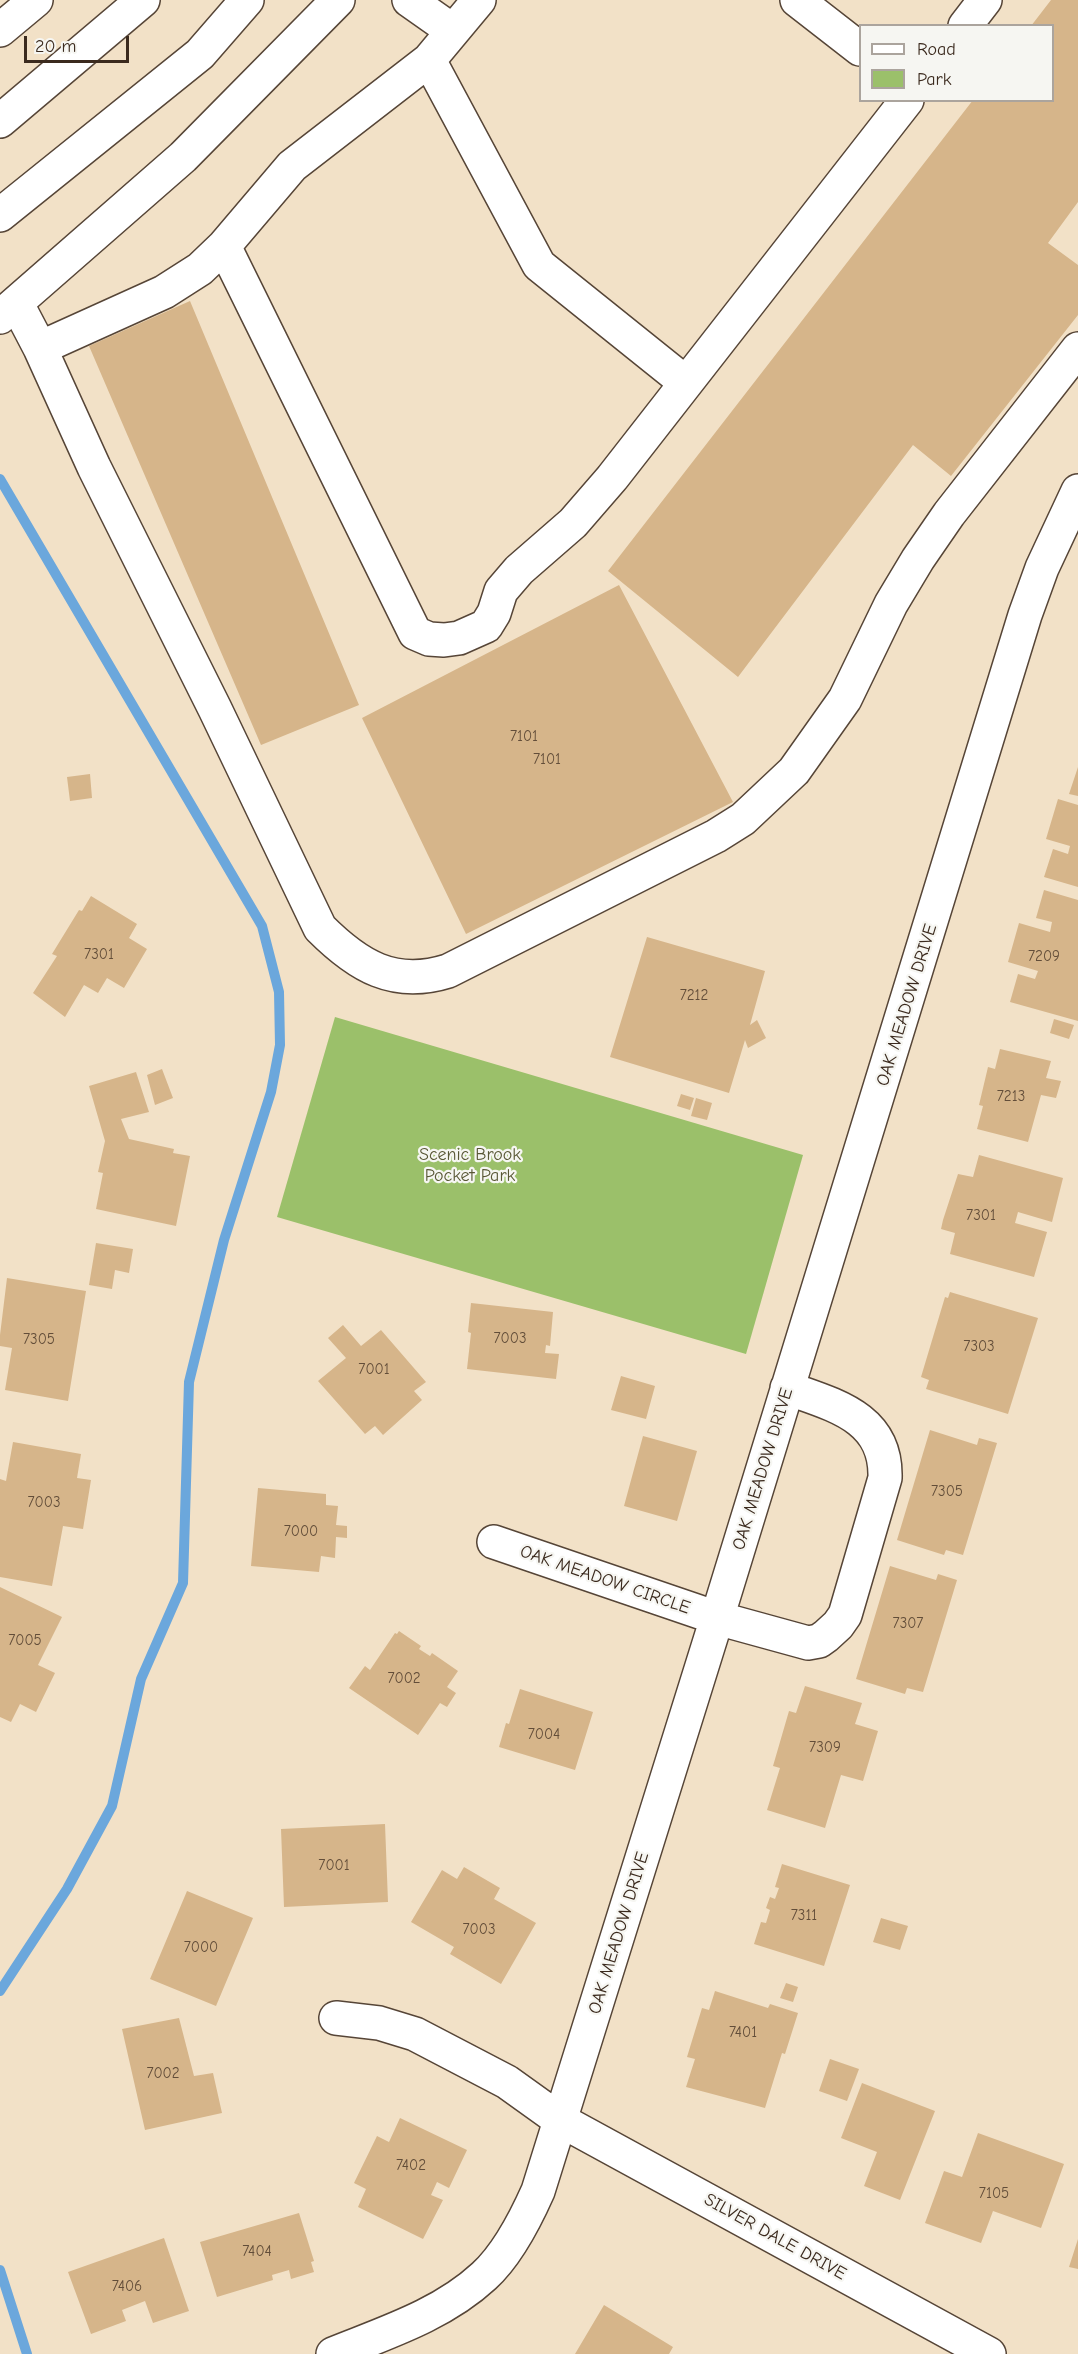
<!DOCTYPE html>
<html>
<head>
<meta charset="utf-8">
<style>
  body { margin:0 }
  #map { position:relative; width:1078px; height:2354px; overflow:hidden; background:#f2e1c7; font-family:"Comic Neue",sans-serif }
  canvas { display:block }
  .legend { position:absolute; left:859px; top:24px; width:195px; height:78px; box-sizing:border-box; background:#f6f6f2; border:2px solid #aba49d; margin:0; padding:8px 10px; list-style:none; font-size:18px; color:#3b2a1e }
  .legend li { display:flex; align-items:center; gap:12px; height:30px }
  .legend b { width:30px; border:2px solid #aba49d }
  .scale { position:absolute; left:24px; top:36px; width:105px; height:27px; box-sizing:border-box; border:3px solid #3b2a1e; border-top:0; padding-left:8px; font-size:18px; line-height:21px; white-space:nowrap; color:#3b2a1e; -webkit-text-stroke:4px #f6f6f2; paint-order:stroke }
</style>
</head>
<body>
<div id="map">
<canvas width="1078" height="2354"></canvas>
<ul class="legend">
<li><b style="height:8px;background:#fff"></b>Road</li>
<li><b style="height:16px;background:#9bc06a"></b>Park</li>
</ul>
<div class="scale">20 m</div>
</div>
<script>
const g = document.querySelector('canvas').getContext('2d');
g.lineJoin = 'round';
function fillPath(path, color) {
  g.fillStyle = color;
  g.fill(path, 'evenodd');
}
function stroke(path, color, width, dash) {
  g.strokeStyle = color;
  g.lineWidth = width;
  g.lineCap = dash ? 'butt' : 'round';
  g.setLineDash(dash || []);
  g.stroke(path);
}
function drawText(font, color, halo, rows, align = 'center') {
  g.font = font + ' "Comic Neue",sans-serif';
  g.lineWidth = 4.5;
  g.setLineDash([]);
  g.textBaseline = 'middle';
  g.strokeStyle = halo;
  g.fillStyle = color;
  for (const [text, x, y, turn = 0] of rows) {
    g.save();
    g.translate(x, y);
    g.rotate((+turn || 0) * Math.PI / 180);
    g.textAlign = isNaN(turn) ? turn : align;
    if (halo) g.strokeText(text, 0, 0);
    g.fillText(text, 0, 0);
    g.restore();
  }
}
fillPath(new Path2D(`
  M335,1017L803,1155L746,1354L277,1217Z`), '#9bc06a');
stroke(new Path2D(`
  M0,479L262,926L279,992L280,1045L271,1092L224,1240L189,1382L183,1583L141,1679L112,1806L67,1889L0,1991
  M0,2270L27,2354`), '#6ba7dc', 10);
fillPath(new Path2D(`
  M1051,0H1078V202L1048,243L1078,265V315L951,476L913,445L738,677L608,571L973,100H1052V26H1031Z
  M190,301L359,705L261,745L89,346Z
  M619,585L733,802L466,934L362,718Z
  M1078,767V796L1069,794Z
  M90,774L92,798L70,801L67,777Z
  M1058,799L1078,805V887L1044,877L1053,849L1068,854L1070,846L1046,839Z
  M1044,890L1078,900V1021L1010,1002L1018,974L1035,979L1038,971L1008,962L1019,923L1050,932L1052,922L1036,918Z
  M91,896L137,924L129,938L147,949L124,988L107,978L98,993L84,985L65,1017L33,993L57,956L52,954L79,910L82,911Z
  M647,937L765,971L750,1025L757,1020L766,1038L748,1048L745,1040L729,1093L610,1057Z
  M1054,1019L1074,1025L1069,1039L1050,1033Z
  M1000,1049L1051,1061L1046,1078L1061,1081L1056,1098L1041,1095L1028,1142L977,1129L983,1106L979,1105L988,1067L995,1069Z
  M162,1069L173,1098L155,1105L147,1075Z
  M136,1072L149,1112L121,1119L129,1139L174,1149L173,1153L190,1156L176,1226L96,1209L103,1173L98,1172L105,1141L89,1086Z
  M681,1094L694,1098L690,1110L677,1106Z
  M696,1098L712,1103L707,1120L691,1116Z
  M979,1155L1063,1178L1052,1222L1018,1212L1015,1223L1047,1232L1034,1277L950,1254L955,1233L941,1229L943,1220L958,1174L973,1177Z
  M96,1243L133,1249L129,1273L115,1270L112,1289L89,1285Z
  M7,1278L86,1291L68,1401L5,1390L12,1348L0,1346V1335Z
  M950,1292L1038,1318L1008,1414L926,1389L929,1380L921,1377L945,1297L948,1298Z
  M471,1303L553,1312L550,1346L546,1345L545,1353L559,1354L556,1379L467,1369L471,1333L468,1332Z
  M343,1325L361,1346L381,1330L426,1382L414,1391L422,1400L383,1435L375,1426L365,1434L318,1381L346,1358L328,1338Z
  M621,1376L655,1386L646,1419L611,1410Z
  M930,1430L977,1445L979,1438L997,1443L963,1555L946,1550L944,1555L897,1540Z
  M643,1436L697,1451L677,1521L624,1506Z
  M13,1442L81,1454L77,1478L91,1480L83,1529L63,1526L52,1586L0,1577V1479L6,1481Z
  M258,1488L326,1494V1505L338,1506L336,1525L347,1526V1538L336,1537L335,1558L321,1556L319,1572L251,1566Z
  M890,1566L936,1580L938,1574L957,1580L923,1692L907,1688L905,1694L856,1679Z
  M0,1587L62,1617L38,1665L55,1673L36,1712L20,1704L11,1722L0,1717Z
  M399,1631L421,1646L419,1649L430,1656L432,1653L458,1671L447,1687L456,1693L447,1707L440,1703L418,1735L349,1688L365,1666L370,1670L395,1633L397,1634Z
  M805,1686L862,1703L855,1724L878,1731L863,1781L841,1775L825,1828L767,1810L780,1768L773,1766L789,1711L796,1713Z
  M520,1689L593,1712L575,1770L499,1747L506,1723L509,1724Z
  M385,1824L388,1902L284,1907L281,1829Z
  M782,1864L850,1885L824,1966L754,1944L761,1922L766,1923L770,1910L766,1908L770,1897L775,1899L779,1888L775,1887Z
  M464,1867L500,1888L494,1899L536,1923L501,1984L450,1954L454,1947L411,1922L442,1870L457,1879Z
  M187,1891L253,1918L216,2006L150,1979Z
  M881,1918L908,1926L900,1950L873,1942Z
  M786,1983L798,1987L793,2002L780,1998Z
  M715,1991L768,2008L770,2004L798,2013L785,2054L782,2053L765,2108L686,2087L695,2059L687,2057L702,2008L709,2010Z
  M179,2018L194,2076L213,2073L222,2113L145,2130L122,2029Z
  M830,2059L859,2069L847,2101L819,2091Z
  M862,2083L935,2111L900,2200L864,2186L877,2152L841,2138Z
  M400,2118L467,2150L449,2188L437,2182L431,2195L443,2200L423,2239L358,2207L366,2189L354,2183L377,2136L389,2142Z
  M978,2133L1064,2164L1041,2228L993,2211L981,2243L925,2223L944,2171L962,2177Z
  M299,2213L314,2261L311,2262L314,2272L291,2279L289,2270L272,2275L273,2280L217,2297L200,2242Z
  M164,2238L189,2311L153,2323L145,2301L122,2310L126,2321L91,2334L68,2272Z
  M1078,2239V2269L1069,2267Z
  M604,2305L673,2347L669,2354H575Z`), '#d6b58a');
const minor = new Path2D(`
  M409,0L453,31
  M797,0L860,49
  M965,26L985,0
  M429,60L539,265L686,383
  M224,246L415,633L429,639L444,640L459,638L486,626L494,613L501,591L519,570L573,523L612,478L907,100
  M17,304L40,348L94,467L215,709L320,928C358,966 394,988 448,971L716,836L743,819L794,771L845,699L891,604L918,559L949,514L1078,349
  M40,348L164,292L200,269L224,246L292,166L429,60L479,0
  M494,1542L717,1618L808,1643L819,1641L826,1636L838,1625L845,1615L885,1478C887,1417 834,1405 787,1388
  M336,2018L379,2023L415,2034L507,2082L560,2120L989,2354
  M333,2354C385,2333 442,2315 484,2276C506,2256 526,2218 538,2191L717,1618L1025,615L1042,568L1078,491`);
const major = new Path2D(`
  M0,30L36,0
  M0,317L183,157L338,0`);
const highway = new Path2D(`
  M0,121L143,0
  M0,215L200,54L247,0`);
stroke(minor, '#564537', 36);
stroke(major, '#564537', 36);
stroke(highway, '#564537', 36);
stroke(minor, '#fff', 33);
stroke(major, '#fff', 33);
stroke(highway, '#fff', 33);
drawText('15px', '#624d39', null, [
  ["7101",524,737],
  ["7101",547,760],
  ["7301",99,955],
  ["7209",1044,957],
  ["7212",694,996],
  ["7213",1011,1097],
  ["7301",981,1216],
  ["7003",510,1339],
  ["7305",39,1340],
  ["7303",979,1347],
  ["7001",374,1370],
  ["7305",947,1492],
  ["7003",44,1503],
  ["7000",301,1532],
  ["7307",908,1624],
  ["7005",25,1641],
  ["7002",404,1679],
  ["7004",544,1735],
  ["7309",825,1748],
  ["7001",334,1866],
  ["7311",804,1916],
  ["7003",479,1930],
  ["7000",201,1948],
  ["7401",743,2033],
  ["7002",163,2074],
  ["7402",411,2166],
  ["7105",994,2194],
  ["7404",257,2252],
  ["7406",127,2287]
]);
drawText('18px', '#3b2a1e', '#f6f6f2', [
  ["OAK MEADOW DRIVE",907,1005,-73],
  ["OAK MEADOW DRIVE",763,1469,-73],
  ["OAK MEADOW CIRCLE",605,1580,19],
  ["OAK MEADOW DRIVE",619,1933,-73],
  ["SILVER DALE DRIVE",775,2237,29]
]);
drawText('18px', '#585735', '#f6f6f2', [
  ["Scenic Brook",470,1155],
  ["Pocket Park",470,1176]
]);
</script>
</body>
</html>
